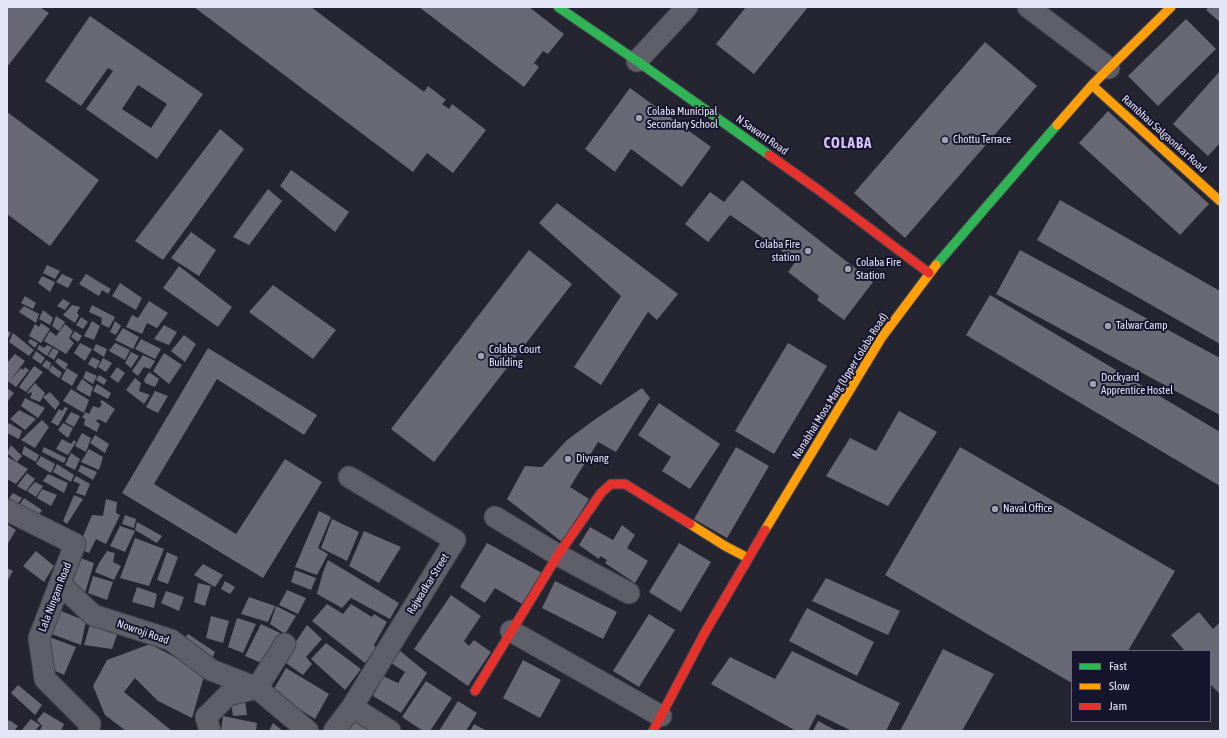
<!DOCTYPE html>
<html>
<head>
<meta charset="utf-8">
<style>
  body { margin:0 }
  #map { position:relative; width:1227px; height:738px; overflow:hidden; background:#252532; font-family:"Asap Condensed",sans-serif }
  canvas { display:block }
  .frame { position:absolute; inset:0; border:8px solid #e4e5f6; pointer-events:none }
  .legend { position:absolute; left:1071px; top:650px; width:140px; height:72px; box-sizing:border-box; background:#16152d; border:1px solid #68687d; margin:0; padding:5px 7px; list-style:none; font-size:12px; color:#e4e5f6 }
  .legend li { display:flex; align-items:center; gap:8px; height:20px }
  .legend b { width:20px; border:1px solid #68687d }
</style>
</head>
<body>
<div id="map">
<canvas width="1227" height="738"></canvas>
<div class="frame"></div>
<ul class="legend">
<li><b style="height:5px;background:#30b455"></b>Fast</li>
<li><b style="height:5px;background:#ff9f0a"></b>Slow</li>
<li><b style="height:5px;background:#e5322d"></b>Jam</li>
</ul>
</div>
<script>
const g = document.querySelector('canvas').getContext('2d');
g.lineJoin = 'round';
function fillPath(path, color) {
  g.fillStyle = color;
  g.fill(path, 'evenodd');
}
function stroke(path, color, width, dash) {
  g.strokeStyle = color;
  g.lineWidth = width;
  g.lineCap = dash ? 'butt' : 'round';
  g.setLineDash(dash || []);
  g.stroke(path);
}
function drawText(font, color, halo, rows, align = 'center') {
  g.font = font + ' "Asap Condensed",sans-serif';
  g.lineWidth = 4;
  g.setLineDash([]);
  g.textBaseline = 'middle';
  g.strokeStyle = halo;
  g.fillStyle = color;
  for (const [text, x, y, turn = 0] of rows) {
    g.save();
    g.translate(x, y);
    g.rotate((+turn || 0) * Math.PI / 180);
    g.textAlign = isNaN(turn) ? turn : align;
    if (halo) g.strokeText(text, 0, 0);
    g.fillText(text, 0, 0);
    g.restore();
  }
}
fillPath(new Path2D(`
  M7,7H40L49,13L7,67Z
  M194,7H311L424,92L428,86L446,100L442,104L449,109L452,104L486,130L453,173L427,153L413,172Z
  M419,7H529L564,34L548,54L543,51L534,63L539,67L524,87Z
  M746,7H808L754,74L716,44Z
  M1209,7H1220V22L1206,10Z
  M90,16L203,94L157,159L86,109L113,71L108,68L81,106L45,81ZM138,85L167,104L151,128L122,109Z
  M1186,19L1216,49L1158,106L1128,76Z
  M985,42L1037,86L905,238L854,193Z
  M1220,71V143L1208,156L1173,124Z
  M630,88L711,147L682,187L631,149L615,172L585,149Z
  M1108,111L1209,204L1180,235L1079,143Z
  M7,112L99,180L50,246L7,214Z
  M220,129L244,149L163,260L135,241Z
  M291,170L349,212L335,232L280,186Z
  M742,180L873,282L844,320L817,300L819,296L788,272L796,261L730,215L708,242L685,224L710,192L724,202Z
  M268,189L282,201L249,245L233,237Z
  M1060,200L1220,291V344L1037,240Z
  M557,203L678,294L657,320L648,312L601,385L574,367L621,296L539,223Z
  M191,232L216,250L199,276L171,258Z
  M529,250L572,284L434,462L391,429Z
  M1020,250L1220,358V415L996,294Z
  M47,265L60,271L55,279L43,273Z
  M179,266L232,307L218,327L163,288Z
  M62,274L73,279L68,288L56,282Z
  M86,274L111,289L108,294L102,290L99,296L79,284Z
  M42,276L55,282L50,292L38,283Z
  M120,283L142,298L136,310L112,296Z
  M273,285L336,330L313,359L249,312Z
  M990,295L1220,432V486L966,335Z
  M25,296L36,303L33,309L21,303Z
  M63,299L70,303L65,310L57,306Z
  M149,301L168,313L157,328L147,323L142,334L126,327L132,315L138,318Z
  M72,305L80,307L77,313L79,315L75,323L63,315Z
  M92,305L115,317L109,328L101,324L102,318L89,312Z
  M24,306L39,314L36,323L19,312Z
  M43,310L53,318L50,325L39,319Z
  M56,316L65,322L59,331L52,326Z
  M81,317L88,322L83,329L76,325Z
  M92,321L100,326L94,340L84,336Z
  M115,321L121,326L116,335L110,332Z
  M41,323L50,329L41,343L29,336L35,324L39,327Z
  M65,324L73,331L69,338L74,343L66,354L44,341L50,331L56,336Z
  M164,325L177,332L169,345L154,339Z
  M123,328L139,337L133,349L115,340Z
  M7,330L11,333L7,340Z
  M75,331L82,336L78,342L71,337Z
  M13,333L34,350L29,356L9,342Z
  M184,335L196,344L185,362L171,351Z
  M30,339L38,343L35,348L28,342Z
  M141,339L161,349L155,359L135,349Z
  M80,343L92,349L85,361L74,353Z
  M115,343L130,350L125,360L109,351Z
  M788,343L827,366L774,454L735,431Z
  M96,344L107,349L104,357L93,350Z
  M39,345L44,348L47,345L52,347L47,356L37,349Z
  M53,348L59,351L54,360L48,356Z
  M208,348L317,415L304,435L217,379L154,484L236,534L285,459L322,482L263,578L122,493Z
  M36,351L45,358L41,364L32,358Z
  M131,352L139,356L131,368L125,363Z
  M164,353L182,365L169,384L153,371Z
  M15,354L25,361L9,382L7,381V363Z
  M143,355L155,361L150,369L144,367L138,376L132,371Z
  M92,357L100,361L96,369L88,364Z
  M58,358L68,364L65,370L55,362Z
  M103,358L112,363L106,372L98,367Z
  M46,360L51,363L49,370L42,366Z
  M52,365L62,373L59,378L49,371Z
  M34,366L43,372L26,392L19,387Z
  M25,367L29,370L16,387L9,382L21,368L23,370Z
  M117,367L125,373L118,383L110,377Z
  M67,368L78,375L72,386L61,379Z
  M86,371L97,376L93,384L83,378Z
  M149,372L159,379L155,387L145,383L144,380Z
  M99,375L107,380L104,385L96,380Z
  M135,378L141,383L139,391L150,395L144,404L126,390Z
  M82,379L93,387L90,397L76,389Z
  M35,383L45,393L40,402L30,398L32,393L30,392L29,394L27,393Z
  M97,384L111,393L108,399L93,391Z
  M7,388L14,393L7,402Z
  M642,388L650,398L616,452L598,442L570,487L589,499L562,542L507,499L525,466L542,467L567,440L597,418Z
  M71,389L89,400L84,413L63,401Z
  M155,391L168,396L158,413L146,407Z
  M50,392L60,403L55,410L43,397Z
  M25,398L45,408L38,418L21,406Z
  M102,400L115,409L106,423L98,419L96,421L100,424L97,432L84,425L85,419L82,417L86,412L89,414L93,406L99,408L102,404L100,402Z
  M659,403L720,444L690,489L662,471L671,457L638,435Z
  M65,407L68,408L58,426L51,422L59,409L62,411Z
  M19,410L36,419L25,430L10,419Z
  M899,411L937,432L888,506L826,476L850,438L876,451Z
  M71,412L80,416L74,427L65,422Z
  M42,420L49,427L35,448L21,440Z
  M9,423L22,431L19,439L7,433V426Z
  M63,423L73,428L68,438L58,430Z
  M82,433L91,438L86,452L75,446Z
  M95,435L109,444L105,453L90,443Z
  M62,439L71,444L74,440L76,442L68,455L56,449Z
  M11,445L22,456L17,462L7,453Z
  M24,446L39,455L36,462L22,454Z
  M44,447L66,458L64,463L42,452Z
  M736,447L769,466L727,538L694,519Z
  M960,447L1175,571L1128,651H1072V683L885,575Z
  M89,449L103,457L99,470L81,462Z
  M71,453L80,459L75,470L65,465Z
  M41,456L55,464L51,473L36,464Z
  M8,457L28,469L16,484L7,479V460Z
  M57,464L74,475L71,482L53,472Z
  M81,465L97,472L93,480L78,471Z
  M27,473L35,479L26,491L17,486Z
  M48,474L68,483L64,493L43,481Z
  M76,476L90,484L85,496L76,493L80,484L73,481Z
  M35,482L43,486L36,497L27,491Z
  M42,489L57,495L51,506L37,498Z
  M13,493L22,498L18,504L9,498Z
  M74,495L83,499L67,524L63,521Z
  M24,498L42,510L35,522L15,512Z
  M106,499L117,502L116,513L120,515L106,544L96,539L89,553L78,548L92,515L103,516Z
  M319,511L331,517L318,548L328,554L317,575L295,567Z
  M125,515L136,519L134,528L122,524Z
  M332,519L359,532L347,561L321,548Z
  M137,522L162,536L157,543L135,530Z
  M7,524L16,530L7,545Z
  M622,525L635,535L627,548L648,561L635,583L605,563L607,560L600,556L599,559L579,545L590,527L613,540Z
  M120,526L135,531L125,552L110,546Z
  M364,531L401,547L379,583L349,566Z
  M135,538L164,549L149,586L120,578Z
  M487,543L542,573L522,604L495,588L485,603L460,587Z
  M679,543L711,562L681,612L649,592Z
  M36,551L54,566L44,582L23,566Z
  M107,551L115,553L113,562L121,566L114,580L95,572L99,563Z
  M167,552L178,557L168,584L157,580Z
  M75,556L94,563L85,593L67,585Z
  M328,560L399,603L390,619L351,598L342,608L317,594L323,572Z
  M203,564L223,575L215,587L194,575Z
  M7,568L13,571L7,582Z
  M295,570L316,578L311,590L291,582Z
  M93,576L113,582L107,600L88,593Z
  M826,578L900,611L888,635L812,601Z
  M225,581L235,587L230,594L221,589Z
  M555,581L617,612L603,639L542,608Z
  M198,583L211,586L205,606L194,602Z
  M137,587L157,594L154,608L132,602Z
  M287,590L306,598L298,614L279,605Z
  M166,591L184,597L179,611L161,603Z
  M451,595L481,616L464,641L469,646L474,640L491,652L468,686L414,649Z
  M249,597L275,606L268,622L241,614Z
  M327,604L343,614L351,604L372,617L374,614L387,622L374,645L376,648L365,663L312,621Z
  M276,606L296,616L285,634L270,624Z
  M807,608L874,642L857,676L789,641Z
  M56,609L86,621L81,645L49,633Z
  M1199,612L1213,629L1220,622V694L1210,684V651H1185L1171,635Z
  M649,614L675,630L639,687L613,671Z
  M211,616L229,621L223,643L206,638Z
  M237,618L256,624L243,653L228,647Z
  M91,621L120,626L112,649L84,645Z
  M261,624L282,634L264,664L245,656Z
  M307,625L322,639L306,657L312,664L303,675L283,661Z
  M188,634L215,652L210,663L182,641Z
  M44,635L76,647L64,675L45,666Z
  M326,643L361,669L345,690L311,659Z
  M150,644L205,673L192,718L158,701L135,678L124,692L172,731H126L105,715L93,686L107,660Z
  M943,649L994,674L962,731H900Z
  M399,650L427,673L401,713L373,696L383,676L398,683L405,672L388,661Z
  M792,651L900,703L886,731H852L817,714L808,731H796L711,684L730,657L775,679Z
  M523,660L561,680L540,718L503,698Z
  M286,668L329,694L315,719L272,692Z
  M426,681L452,698L430,731H423L402,717Z
  M18,685L42,705L35,715L11,693Z
  M244,693L247,715L233,716L230,696Z
  M458,701L477,713L466,731H439Z
  M44,712L64,724L61,731L40,730L42,726L37,720Z
  M353,713L382,731H339Z
  M223,716L257,723L256,731H221Z
  M31,719L40,725L35,731H21Z
  M9,720L18,726L14,731H7V723Z
  M818,721L837,731H813Z
  M273,723L283,731H269Z
  M474,724L487,731H470Z`), '#696975');
const street = new Path2D(`
  M1028,7L1109,68
  M637,61L687,7
  M7,510L75,544L39,638L45,679L90,724L89,731
  M495,517L558,555L629,593
  M60,584L93,615L171,640L211,670L257,688L308,731
  M511,631L661,716
  M352,707L390,731
  M210,731L206,717L228,695L257,688L285,644
  M334,731L352,707L455,540L349,477`);
const fast = new Path2D(`
  M558,7L637,61L769,155
  M936,265L1057,125`);
const slow = new Path2D(`
  M1092,85L1220,201
  M1057,125L1092,85L1171,7
  M690,524L725,546L748,558
  M765,530L882,337L936,265`);
const jam = new Path2D(`
  M769,155L820,191L929,273
  M475,691L558,555L601,493L611,484H625L690,524
  M653,731L704,634L765,530`);
stroke(street, '#42424d', 23);
stroke(fast, '#42424d', 11);
stroke(slow, '#42424d', 11);
stroke(jam, '#42424d', 11);
stroke(street, '#5f5f6a', 21);
stroke(fast, '#30b455', 9);
stroke(slow, '#ff9f0a', 9);
stroke(jam, '#e5322d', 9);
for (const [x, y, r, color] of [
  [639,118,4,"#a1a2b1"],
  [945,140,4,"#a1a2b1"],
  [808,251,4,"#a1a2b1"],
  [848,269,4,"#a1a2b1"],
  [1108,326,4,"#a1a2b1"],
  [481,356,4,"#a1a2b1"],
  [1093,384,4,"#a1a2b1"],
  [568,459,4,"#a1a2b1"],
  [995,509,4,"#a1a2b1"]
]) {
  const dot = new Path2D();
  dot.arc(x, y, r, 0, 2 * Math.PI);
  g.fillStyle = color;
  g.fill(dot);
  stroke(dot, '#16152d', 1.5);
}
drawText('11px', '#e4e5f6', '#16152d', [
  ["Colaba Municipal",647,112],
  ["Secondary School",647,125],
  ["Chottu Terrace",953,140],
  ["Colaba Fire",800,245,"right"],
  ["station",800,258,"right"],
  ["Colaba Fire",856,263],
  ["Station",856,276],
  ["Talwar Camp",1116,326],
  ["Colaba Court",489,350],
  ["Building",489,363],
  ["Dockyard",1101,378],
  ["Apprentice Hostel",1101,391],
  ["Divyang",576,459],
  ["Naval Office",1003,509]
], 'left');
drawText('11px', '#e4e5f6', '#16152d', [
  ["Rambhau Salgaonkar Road",1164,134,42],
  ["N Sawant Road",762,135,35],
  ["Nanabhai Moos Marg (Upper Colaba Road)",840,386,-58],
  ["Rajwadkar Street",428,584,-58],
  ["Lala Ningam Road",55,597,-69],
  ["Nowroji Road",143,632,19]
]);
g.letterSpacing = '1px';
drawText('bold 15px', '#d8c2f9', '#16152d', [
  ["COLABA",848,143]
]);
g.letterSpacing = '0px';
</script>
</body>
</html>
